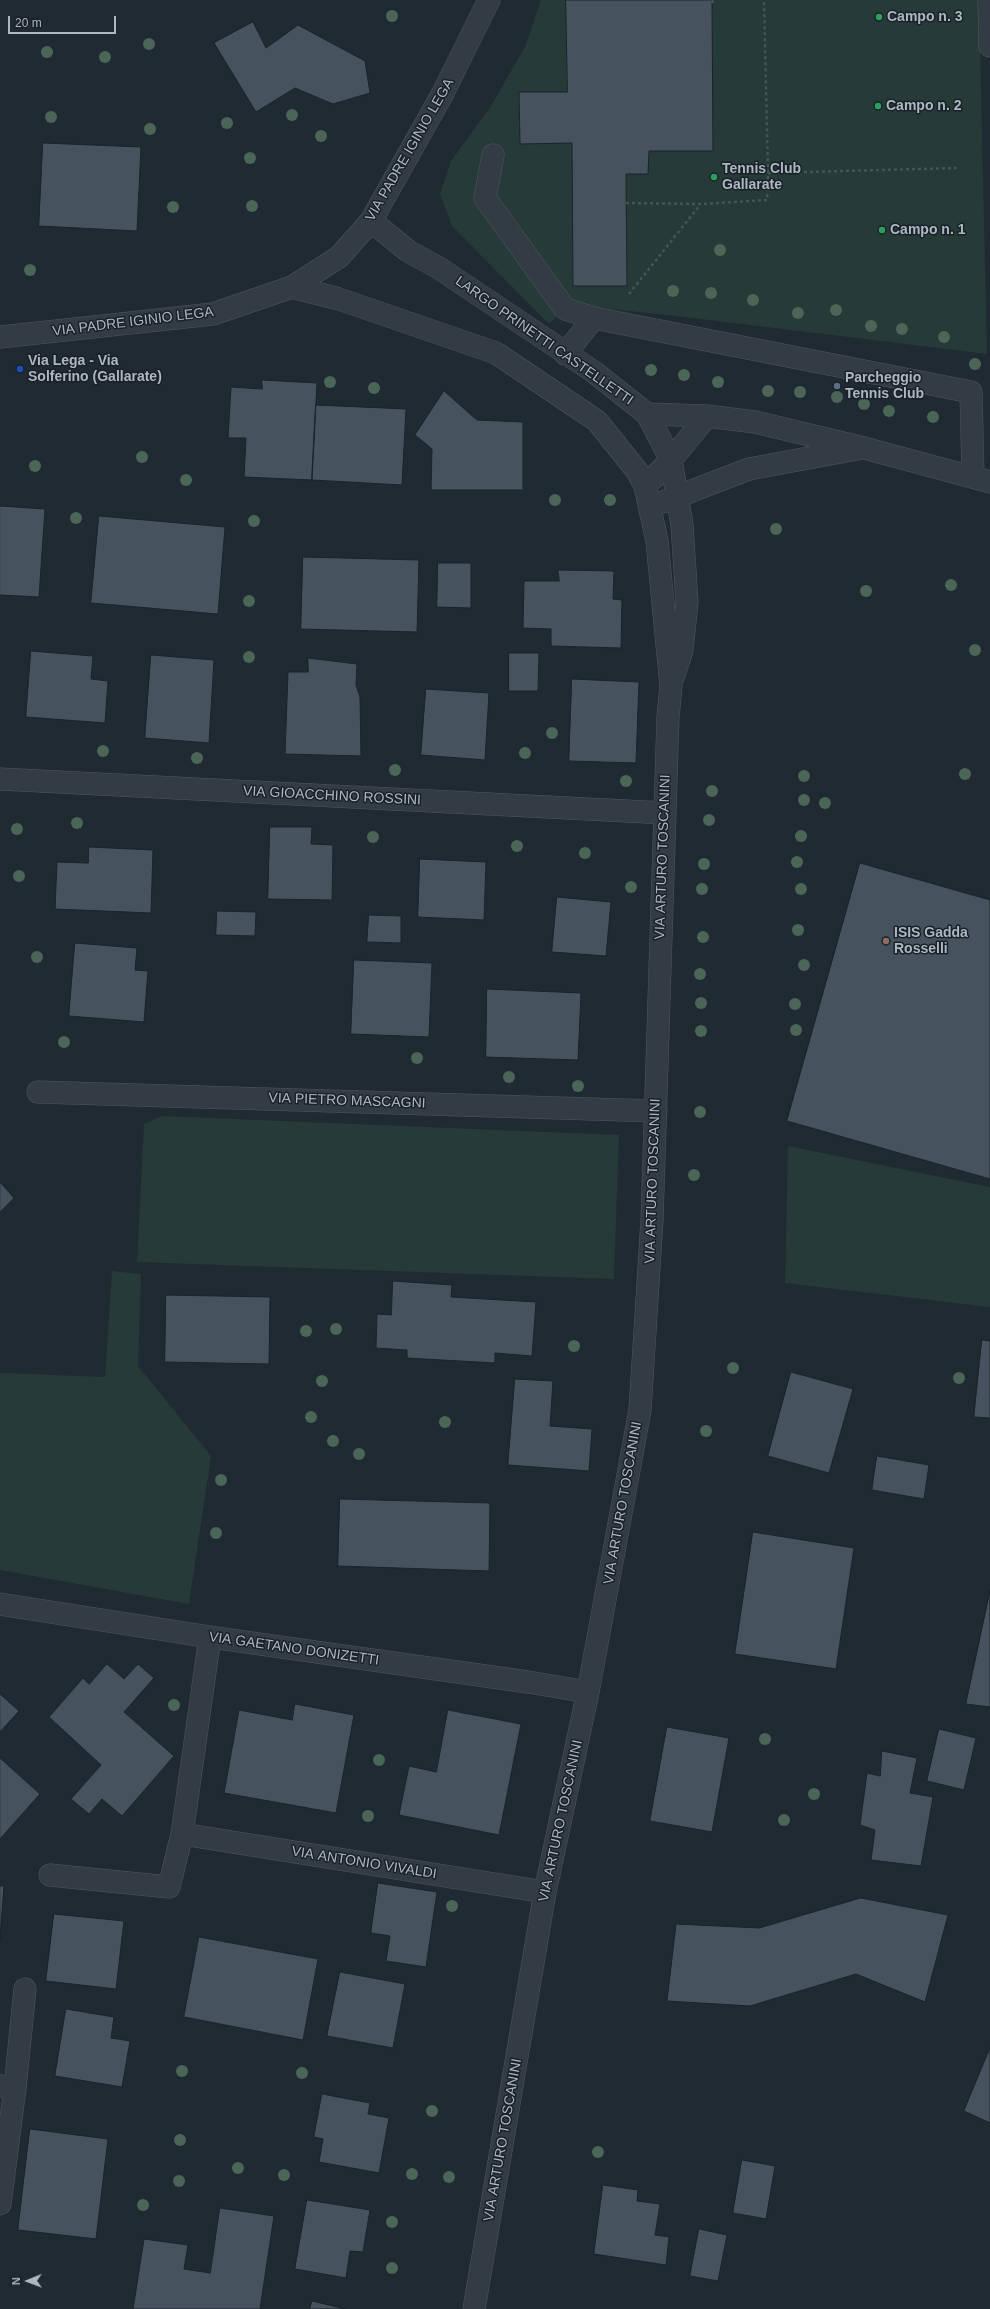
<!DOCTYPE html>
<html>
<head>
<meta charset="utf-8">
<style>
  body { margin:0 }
  #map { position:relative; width:990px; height:2309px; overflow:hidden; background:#202a33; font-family:Arial,sans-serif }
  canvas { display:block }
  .north { position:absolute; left:8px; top:2261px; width:40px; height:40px; -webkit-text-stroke:3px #192129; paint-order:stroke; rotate:269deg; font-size:11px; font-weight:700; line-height:16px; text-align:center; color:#adb7c1 }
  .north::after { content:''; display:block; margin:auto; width:14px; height:18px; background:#adb7c1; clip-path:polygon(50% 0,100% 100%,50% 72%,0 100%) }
  .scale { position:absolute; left:8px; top:16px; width:108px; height:18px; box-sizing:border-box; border:2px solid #adb7c1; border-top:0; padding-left:5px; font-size:12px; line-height:14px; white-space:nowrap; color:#adb7c1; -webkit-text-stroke:3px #192129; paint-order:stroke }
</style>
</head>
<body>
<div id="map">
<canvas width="990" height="2309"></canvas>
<div class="north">N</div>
<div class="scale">20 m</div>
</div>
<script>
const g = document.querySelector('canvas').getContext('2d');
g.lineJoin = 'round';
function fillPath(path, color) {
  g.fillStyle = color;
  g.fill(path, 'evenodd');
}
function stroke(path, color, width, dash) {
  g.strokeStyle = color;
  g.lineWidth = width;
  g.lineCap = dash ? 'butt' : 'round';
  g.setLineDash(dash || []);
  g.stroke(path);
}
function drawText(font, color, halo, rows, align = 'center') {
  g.font = font + ' Arial,sans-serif';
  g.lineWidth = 3;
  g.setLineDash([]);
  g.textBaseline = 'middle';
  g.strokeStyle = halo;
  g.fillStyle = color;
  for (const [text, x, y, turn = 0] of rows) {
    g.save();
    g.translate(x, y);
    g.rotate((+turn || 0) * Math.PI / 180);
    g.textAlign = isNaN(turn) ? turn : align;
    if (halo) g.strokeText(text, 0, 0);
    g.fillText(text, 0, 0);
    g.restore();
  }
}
fillPath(new Path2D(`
  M541,0H979L987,354L668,315L582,306L565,309L549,324L452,226L440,194L451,161L491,106L526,45Z
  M162,1116L619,1135L614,1279L137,1262L144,1124Z
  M788,1146L990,1187V1307L785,1283Z
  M112,1271L141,1274L138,1366L211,1456L189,1604L0,1570V1373L105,1377Z`), '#263a38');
const building = new Path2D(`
  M566,0H712L713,151H649L648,174H626L627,286H573L572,143L520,144L519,92H567Z
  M253,22L266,48L298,25L365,61L370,93L333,104L295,88L256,112L214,43Z
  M43,143L141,147L137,231L39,226Z
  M262,380L317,383L312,480L244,477L246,438H228L231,387L262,389Z
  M444,391L477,420L523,422V490H431L432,449L415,435Z
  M316,405L406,409L402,485L312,480Z
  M0,506L45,509L39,597L0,595Z
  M99,516L225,527L218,614L91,603Z
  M303,557L419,560L417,632L301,629Z
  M438,563H471V608L437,607Z
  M558,570L614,571L613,599L622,600L621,648L551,646V629L523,628L524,581H559Z
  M31,651L93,656L91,679L108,681L105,723L26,717Z
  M509,653H539L538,691H509Z
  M151,655L214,660L209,743L145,738Z
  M308,658L357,664L356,685L360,697L361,756L285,754L288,672H308Z
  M572,679L639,682L636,763L569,761Z
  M426,689L489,693L485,760L421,755Z
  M270,827H312L311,844L333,845L332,900L268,899Z
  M89,847L153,850L151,913L55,909L57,862L88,863Z
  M420,859L486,862L484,920L418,917Z
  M860,863L990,900V1179L787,1121Z
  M557,897L611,902L606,956L552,952Z
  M217,911L256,912L255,936L216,935Z
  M369,915L401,916V943L367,942Z
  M75,943L137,948L135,970L148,971L144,1022L69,1016Z
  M354,960L432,963L429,1037L351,1034Z
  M487,989L581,993L578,1060L486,1057Z
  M0,1182L14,1198L0,1212Z
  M393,1281L452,1285L451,1297L536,1302L532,1356L495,1353V1363L407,1358V1350L376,1348L377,1314L391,1315Z
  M166,1295L270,1297L269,1364L165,1362Z
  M982,1340L990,1341V1418L974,1417Z
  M791,1372L853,1389L829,1473L768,1456Z
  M515,1379L553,1381L550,1426L592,1429L589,1471L508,1465Z
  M877,1456L929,1465L924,1499L872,1490Z
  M340,1499L490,1503L489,1571L338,1566Z
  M753,1532L854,1548L836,1669L735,1654Z
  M990,1591V1707L966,1704Z
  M107,1664L124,1679L138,1664L154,1678L124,1712L174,1756L122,1816L102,1799L89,1814L71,1799L101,1765L49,1717L83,1678L89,1684Z
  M0,1694L19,1711L0,1732Z
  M295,1704L354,1715L336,1813L224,1793L239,1710L292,1720Z
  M448,1710L521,1724L499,1835L399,1815L409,1766L436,1772Z
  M667,1727L729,1738L712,1832L650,1821Z
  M939,1729L976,1738L964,1790L927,1781Z
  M882,1751L917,1758L910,1793L933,1797L921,1866L871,1860L875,1830L860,1825L867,1773L880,1776Z
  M0,1758L40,1794L0,1839Z
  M378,1883L437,1892L426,1967L386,1961L390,1936L371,1933Z
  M0,1886H4L0,1940Z
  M861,1898L948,1915L925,2002L856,1974L750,2006L667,2001L676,1924L759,1928Z
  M54,1914L124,1921L116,1989L46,1981Z
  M199,1937L318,1959L303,2040L184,2017Z
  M340,1972L405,1984L393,2048L327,2036Z
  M66,2009L114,2017L111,2038L130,2041L122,2087L55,2076Z
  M990,2048V2123L964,2111Z
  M322,2094L370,2103L368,2114L389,2118L379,2173L319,2162L323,2139L314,2137Z
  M30,2129L108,2139L96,2239L18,2230Z
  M742,2160L775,2166L766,2219L733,2213Z
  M603,2185L638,2190L637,2201L660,2204L655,2235L669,2237L666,2265L594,2254Z
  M307,2200L370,2210L363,2252L350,2251L346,2278L295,2269Z
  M220,2208L274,2216L260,2309H133L144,2239L188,2245L184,2269L210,2273Z
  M699,2229L727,2235L718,2281L690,2276Z
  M312,2301L346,2309H310Z`);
fillPath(building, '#46525d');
stroke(building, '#1b232b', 1);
const minor = new Path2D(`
  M989,0L990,46
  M493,155L485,198L565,309L594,318
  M371,221L408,251L439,268L594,372L647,414L671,460L682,525L687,602L682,650L674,675
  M292,287L339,299L496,353L597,421L637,471L645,486L657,541L671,686L668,717L652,1220L640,1410L588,1692L545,1892L474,2309
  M0,337L213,314L292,287L339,257L371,221L443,93L489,0
  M565,354L594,318L971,392L973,477
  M647,414L707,416L755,422L864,448L990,482
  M645,486L671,460L707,416
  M663,502L749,469L857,449
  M0,779L665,813
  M38,1092L656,1111
  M0,1604L210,1637L528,1682L588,1692
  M210,1637L182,1834L545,1892
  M50,1875L169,1887L182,1834
  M0,2086L15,2088L0,2204
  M15,2088L25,1989`);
stroke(minor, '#4e575f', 23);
stroke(new Path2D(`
  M712,3L713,0
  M768,173L957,168
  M626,203L701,204L767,200L768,173L764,0
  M629,294L700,205`), '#435556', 2.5, [3, 3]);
stroke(minor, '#333c44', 22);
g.fillStyle = '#4b6556';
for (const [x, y] of [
  [392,16],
  [149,44],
  [47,52],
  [105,57],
  [292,115],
  [51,117],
  [227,123],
  [150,129],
  [321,136],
  [250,158],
  [252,206],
  [173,207],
  [720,250],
  [30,270],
  [673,291],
  [711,293],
  [753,300],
  [836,310],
  [798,313],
  [871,326],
  [902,329],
  [944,337],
  [975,364],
  [651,370],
  [684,375],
  [330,382],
  [718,382],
  [374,388],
  [768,391],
  [800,392],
  [837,397],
  [864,404],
  [889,411],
  [933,417],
  [142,457],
  [35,466],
  [186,480],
  [555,500],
  [610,500],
  [76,518],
  [254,521],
  [776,529],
  [951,585],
  [866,591],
  [249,601],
  [975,650],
  [249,657],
  [552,733],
  [103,751],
  [525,753],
  [197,758],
  [395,770],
  [965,774],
  [804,776],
  [626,781],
  [712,791],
  [804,800],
  [825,803],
  [709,820],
  [77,823],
  [17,829],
  [801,836],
  [373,837],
  [517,846],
  [585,853],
  [797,862],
  [704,864],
  [19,876],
  [631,887],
  [702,889],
  [801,889],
  [798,930],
  [703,937],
  [37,957],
  [804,965],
  [700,974],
  [701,1003],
  [795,1004],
  [796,1030],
  [701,1031],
  [64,1042],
  [417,1058],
  [509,1077],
  [578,1086],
  [700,1112],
  [694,1175],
  [336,1329],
  [306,1331],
  [574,1346],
  [733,1368],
  [959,1378],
  [322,1381],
  [311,1417],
  [445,1422],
  [706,1431],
  [333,1441],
  [359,1454],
  [221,1480],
  [216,1533],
  [174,1705],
  [765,1739],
  [379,1760],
  [814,1794],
  [368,1816],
  [784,1820],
  [452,1906],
  [182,2071],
  [302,2073],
  [432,2111],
  [180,2140],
  [598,2152],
  [238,2168],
  [412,2174],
  [284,2175],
  [449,2177],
  [179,2181],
  [143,2205],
  [392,2222],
  [392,2268]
]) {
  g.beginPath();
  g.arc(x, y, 6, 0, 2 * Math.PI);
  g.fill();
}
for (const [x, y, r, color] of [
  [879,17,4,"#2e9e5b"],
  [878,106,4,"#2e9e5b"],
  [714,177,4,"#2e9e5b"],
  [882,230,4,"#2e9e5b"],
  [20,369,4,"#1a4fb4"],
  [837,386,4,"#5c6f8a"],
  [886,941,4,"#8d6e63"]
]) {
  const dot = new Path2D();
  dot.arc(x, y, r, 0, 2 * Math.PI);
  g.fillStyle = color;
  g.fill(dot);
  stroke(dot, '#192129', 1.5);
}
drawText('bold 14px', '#adb7c1', '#192129', [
  ["Campo n. 3",887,17],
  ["Campo n. 2",886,106],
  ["Tennis Club",722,169],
  ["Gallarate",722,185],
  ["Campo n. 1",890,230],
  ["Via Lega - Via",28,361],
  ["Solferino (Gallarate)",28,377],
  ["Parcheggio",845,378],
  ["Tennis Club",845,394],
  ["ISIS Gadda",894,933],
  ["Rosselli",894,949]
], 'left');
drawText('14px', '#adb7c1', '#192129', [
  ["VIA PADRE IGINIO LEGA",410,150,-60],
  ["VIA PADRE IGINIO LEGA",133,322,-7],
  ["LARGO PRINETTI CASTELLETTI",544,341,35],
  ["VIA GIOACCHINO ROSSINI",332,796,3],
  ["VIA ARTURO TOSCANINI",663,857,-88],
  ["VIA PIETRO MASCAGNI",347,1101,2],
  ["VIA ARTURO TOSCANINI",653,1181,-88],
  ["VIA ARTURO TOSCANINI",623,1503,-80],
  ["VIA GAETANO DONIZETTI",294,1649,8],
  ["VIA ARTURO TOSCANINI",561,1821,-78],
  ["VIA ANTONIO VIVALDI",364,1863,9],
  ["VIA ARTURO TOSCANINI",503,2140,-80]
]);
</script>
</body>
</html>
